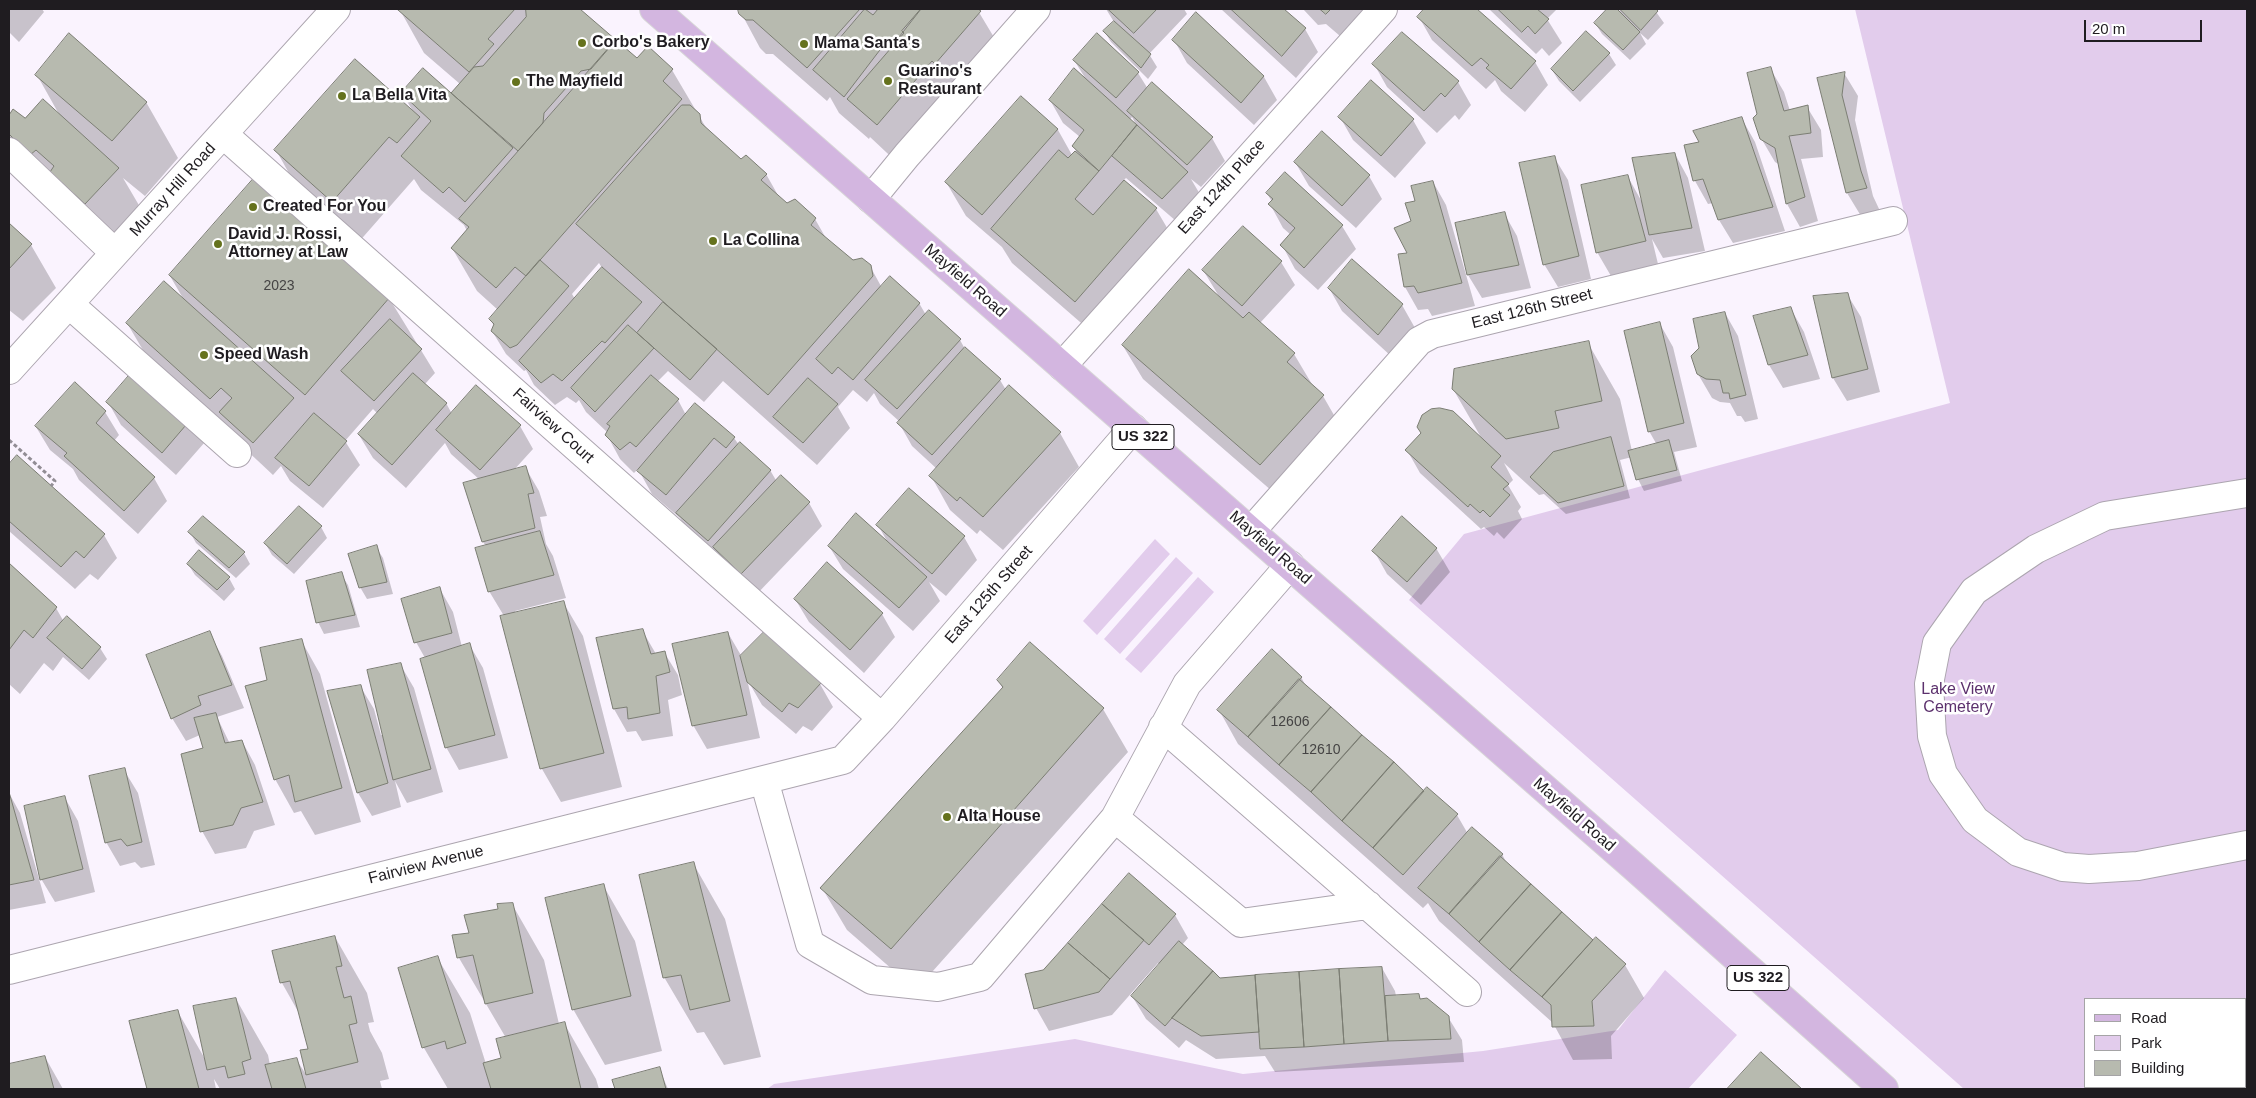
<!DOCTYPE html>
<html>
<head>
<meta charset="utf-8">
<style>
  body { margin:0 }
  #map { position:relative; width:2256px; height:1098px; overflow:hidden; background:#faf3fe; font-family:Helvetica,sans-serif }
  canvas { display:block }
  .frame { position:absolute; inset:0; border:10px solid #1f1c20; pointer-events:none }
  .legend { position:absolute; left:2084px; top:998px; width:162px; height:90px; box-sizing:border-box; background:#fff; border:1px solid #a5a4a6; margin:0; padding:6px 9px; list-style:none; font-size:15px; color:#1f1c20 }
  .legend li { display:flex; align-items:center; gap:10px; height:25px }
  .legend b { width:25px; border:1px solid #a5a4a6 }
  .scale { position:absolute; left:2084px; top:20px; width:118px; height:22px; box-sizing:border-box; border:2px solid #1f1c20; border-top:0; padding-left:6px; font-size:15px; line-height:18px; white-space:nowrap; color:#1f1c20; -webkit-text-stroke:4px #fff; paint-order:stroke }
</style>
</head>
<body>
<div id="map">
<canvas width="2256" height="1098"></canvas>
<div class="frame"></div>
<ul class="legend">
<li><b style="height:6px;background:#d3b6e0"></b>Road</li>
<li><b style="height:14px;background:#e2ccec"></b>Park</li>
<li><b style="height:14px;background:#b7baaf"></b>Building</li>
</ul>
<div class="scale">20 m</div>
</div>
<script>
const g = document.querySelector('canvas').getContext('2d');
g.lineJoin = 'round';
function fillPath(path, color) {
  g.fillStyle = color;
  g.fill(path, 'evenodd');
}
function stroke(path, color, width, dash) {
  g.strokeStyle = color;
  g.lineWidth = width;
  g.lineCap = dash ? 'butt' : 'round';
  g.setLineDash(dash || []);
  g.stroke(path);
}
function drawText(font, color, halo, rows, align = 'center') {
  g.font = font + ' Helvetica,sans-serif';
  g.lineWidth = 5;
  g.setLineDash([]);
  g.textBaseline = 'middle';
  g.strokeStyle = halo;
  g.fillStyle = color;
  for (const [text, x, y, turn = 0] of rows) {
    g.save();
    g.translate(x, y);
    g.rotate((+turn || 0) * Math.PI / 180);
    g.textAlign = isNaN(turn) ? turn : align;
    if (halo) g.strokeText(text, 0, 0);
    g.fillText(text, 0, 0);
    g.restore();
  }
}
fillPath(new Path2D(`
  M1855,9H2247V1089H1964L1409,600L1464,534L1950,403ZM2085,999H2245V1087H2085Z
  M1155,539L1170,554L1097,635L1083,621Z
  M1176,557L1193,573L1120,654L1104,639Z
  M1198,577L1214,592L1141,673L1125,659Z
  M1665,970L1737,1035L1688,1089H767L774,1084L1075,1039L1243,1074L1483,1051L1618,1030Z`), '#e2ccec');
fillPath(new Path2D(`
  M9,9H42L44,12L19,42L9,32Z
  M401,9H578L637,60L672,70L708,131L741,160L766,174L779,197L787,204L815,219L827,240L853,262L870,266L882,288L919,303L926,315L960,340L965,349L1000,380L1006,390L1060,433L1079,467L1003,550L980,530L977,534L950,510L931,476L937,469L912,446L899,423L900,422L880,404L874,393L867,402L853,390L838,407L850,428L817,465L723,381L704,402L668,371L657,382L678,400L686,415L695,405L734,438L739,445L770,470L777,482L809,503L822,526L755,596L691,536L680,518L652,494L638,469L634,473L620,459L607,435L608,433L586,412L579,400L576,403L567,397L555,405L534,385L526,370L524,371L506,354L492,331L494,326L490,319L498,310L477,291L452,248L467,231L464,225L421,190L414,179L357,244L300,193L276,150L414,113L402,93L451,94L460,84L424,53L400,10ZM599,263L602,268L575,299L572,294Z
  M739,9H977L1004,54L902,167L870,137L869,139L839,113L830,97L827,101L773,54H766L760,48Z
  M1106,9H1184L1187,14L1149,54L1157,67L1148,79L1111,42L1104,31L1114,22Z
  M1221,9H1283L1305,29L1318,52L1296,78Z
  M1303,9H1365L1340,36L1326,24L1318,25Z
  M1426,9H1475L1535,62L1548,85L1525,112L1501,91L1495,80L1486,89L1432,40L1419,17Z
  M1489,9H1557L1547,19L1562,43L1549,56L1542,48L1536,54Z
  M1608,9H1615L1622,16L1619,9H1654L1664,23L1648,40L1640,33L1646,44L1630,60L1602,34L1595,23Z
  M1097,35L1138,73L1148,89L1212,138L1225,161L1201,187L1191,179L1201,196L1176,221L1126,178L1123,181L1156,209L1176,243L1095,335L1012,263L1002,247L966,216L946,182L1021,98L1058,130L1072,155L1076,151L1074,146L1080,137L1063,123L1050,100L1087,81L1074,60ZM1132,117L1138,128L1129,121Z
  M1174,40L1264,77L1277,100L1254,125L1187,63Z
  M1609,54L1616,65L1580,102L1559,81L1552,70Z
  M1374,64L1458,82L1471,105L1459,120L1455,115L1437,133L1387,87Z
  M1770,68L1784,92L1790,111L1807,107L1821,130L1823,157L1801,159L1818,221L1800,227L1787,204L1780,165L1775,162L1761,138L1759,114Z
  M1844,73L1858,96L1855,120L1873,196L1880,211L1861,216L1847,193L1818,79Z
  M37,75L146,102L178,158L145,196L123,178L150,224L118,259L33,181L9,138V116L14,111L25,120L60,116Z
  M1340,117L1413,120L1426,143L1395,178L1353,140Z
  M1742,119L1755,142L1785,231L1733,243L1719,220L1713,203L1708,204L1695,181L1686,146L1701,143Z
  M1675,154L1688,178L1705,251L1663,258L1652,239L1658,264L1611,276L1597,252L1628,177L1642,202Z
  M1554,157L1568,180L1591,279L1558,287L1544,264Z
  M1295,162L1369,176L1382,199L1356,228L1309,186Z
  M1285,174L1342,226L1356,249L1318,290L1295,269L1282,245L1291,235L1283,228L1270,204L1272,202L1267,193Z
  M1433,182L1446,205L1475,306L1432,316L1428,309L1418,310L1405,287L1400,255H1408L1416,202Z
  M1504,213L1517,236L1531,288L1482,298L1468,275Z
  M9,225L31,245L56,288L23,321L9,310Z
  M1281,262L1295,285L1260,323L1294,354L1313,386L1323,396L1342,429L1280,498L1143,379L1123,346L1220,298L1203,270Z
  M170,276L389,298L435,373L425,384L446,403L452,414L520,426L533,449L513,471L525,467L539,491L547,516L540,517L546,544L553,556L566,598L515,611L516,614L563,602L583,636L622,787L561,802L542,769L502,617L504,616L489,591L486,546L483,542L480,480L451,454L445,443L406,488L373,458L359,435L378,414L373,409L345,441L360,465L323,508L290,481L281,466L273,475L147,357L127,323L184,300Z
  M1329,288L1402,305L1415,328L1392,357L1342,311Z
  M1847,294L1861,317L1880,392L1847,401L1833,378Z
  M1791,309L1804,332L1820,379L1783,388L1769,365L1755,317Z
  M1725,313L1738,336L1758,419L1745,422L1741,416H1737L1730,403L1720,402L1712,398L1698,374L1700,348Z
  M1660,324L1673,347L1697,447L1674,452L1682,481L1644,491L1638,479L1632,457L1620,460L1630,498L1566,514L1544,494L1539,495L1504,463L1513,480L1508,485L1521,507L1518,511L1522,519L1504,539L1497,532L1494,536L1484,527L1481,529L1420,473L1407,450L1482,439L1453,389L1588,343L1620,399L1632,451L1657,445L1649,431Z
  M132,374L205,442L176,475L121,425L108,402Z
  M105,412L119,435L114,441L154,478L167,501L138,534L79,480L73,469L50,450L36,427Z
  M17,457L104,535L117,558L98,580L90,574L75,589L9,531V466Z
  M878,525L964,537L977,560L946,596L929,582L940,601L913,631L843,569L829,546L888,543Z
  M321,527L327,538L294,574L272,555L265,543Z
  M190,532L244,553L250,564L236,578L196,543Z
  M376,547L383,558L393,594L367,599L360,587Z
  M1436,548L1450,572L1421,605L1387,574L1374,551Z
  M9,564L56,608L64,622L67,618L100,648L107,659L89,680L63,657L53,671L44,663L20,694L9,684Z
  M188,564L229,578L235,589L224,601L195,575Z
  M341,574L348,585L360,627L324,634L318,622Z
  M440,589L453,612L462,647L469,644L483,668L508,758L459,770L446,747L425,658L416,642Z
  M795,599L882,614L895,637L864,673L809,622Z
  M642,630L656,654L664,652L678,675L682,695L668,700L673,736L642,741L636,731L627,732L614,709Z
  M209,633L222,656L244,708L217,717L230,744L242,741L255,765L275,825L254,831L246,848L215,854L202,831L204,749L200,735L186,741L172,718Z
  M728,633L742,657L820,684L833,707L812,731L803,726L796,734L762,705L747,679L760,738L707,749L693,725Z
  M301,640L320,674L361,822L315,835L301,811L294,813L275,779L268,681Z
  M1030,644L1103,709L1128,752L916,990L847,930L822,888L1003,689L998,680Z
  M400,664L414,688L443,792L407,803L395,781L401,807L372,816L358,793L360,686L374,709L381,735H383Z
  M1301,677L1307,688L1424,793L1457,815L1468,834L1502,854L1507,864L1530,886L1593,941L1625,965L1644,998L1611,1036L1612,1059L1573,1060L1553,1023L1439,921L1428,903L1423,908L1238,744L1219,710Z
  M124,770L138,793L155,865L141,868L135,862L120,866L106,842Z
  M9,793L20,813L46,903L9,910Z
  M65,798L78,821L95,892L55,902L40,877Z
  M693,863L725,919L761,1057L724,1065L704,1032L697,1033L664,977Z
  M603,885L635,941L662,1051L605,1065L573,1009Z
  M512,904L544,960L559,1024L564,1023L596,1079L599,1089H448L424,1048L399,969L437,957L470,1013L486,1064L502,1059L506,1038L459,958L454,936L470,934L499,910Z
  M1175,915L1188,938L1182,945L1220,979L1382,968L1395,991L1396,996L1419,995L1421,1000L1448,1017L1462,1040L1464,1062L1275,1072L1265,1056L1216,1059L1186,1040L1179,1048L1146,1019L1132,996L1160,965L1158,963L1112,1015L1049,1031L1036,1008L1044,972Z
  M335,937L367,993L374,1022L368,1023L370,1031L382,1053L389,1079L380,1081L382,1089H220L214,1079L216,1089H148L131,1022L178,1012L205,1059L236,999L268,1055L270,1065L296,1059L307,1076L301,1051L309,1050L300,1015L282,983L274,952Z
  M1761,1054L1801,1089H1729Z
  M45,1057L63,1089H9V1065Z
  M659,1068L668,1089H616L613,1081Z`), '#0003');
const building = new Path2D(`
  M400,9H515L488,39L494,44L469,72L398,10Z
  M526,9H580L616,40L591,69L581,71L544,113L543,123L518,151L451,93L474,67L483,66L526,17Z
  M738,9H860L807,68L753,20H746L739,14Z
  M865,9L873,15L878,9H921L892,46L886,42L844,97L813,70Z
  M921,9H978L981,11L935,64L932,61L877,125L847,99L904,33L902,31Z
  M1108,9H1157L1134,33Z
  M1231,9H1284L1306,28L1282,56Z
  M1320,9H1331L1326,14Z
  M1424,9H1477L1536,61L1511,89L1486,68L1489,65L1481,58L1472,66L1417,17Z
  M1498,9H1537L1549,19L1535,34L1528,26L1522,32Z
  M1607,9H1617L1640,32L1623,50L1594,23Z
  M1620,9H1656L1658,11L1641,30Z
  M1196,12L1264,76L1241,103L1172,40Z
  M1114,21L1151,54L1141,68L1103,31Z
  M1586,31L1610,53L1573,91L1551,69Z
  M1402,32L1459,81L1445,97L1441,93L1424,111L1372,64Z
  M69,33L147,102L112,141L35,75Z
  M1097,33L1139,72L1116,98L1073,60Z
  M616,40L637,58L648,46L673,69L663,81L682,99L526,276L515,267L496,288L451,248L469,227L459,219Z
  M355,59L420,117L397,143L389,137L332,202L274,150Z
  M1771,67L1784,111L1808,105L1811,133L1789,136L1805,197L1786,204L1775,148L1760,139L1753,118L1757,114L1747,73Z
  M423,68L513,148L465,202L449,187L443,193L401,156L431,121L401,93Z
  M1074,68L1137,125L1099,171L1072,146L1084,130L1049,100Z
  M1845,72L1842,95L1861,171L1867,188L1846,193L1817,78Z
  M1371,80L1414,119L1381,156L1338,117Z
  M1152,82L1213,137L1187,165L1127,111Z
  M1021,96L1058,129L982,215L945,182Z
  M43,99L119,168L85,204L50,172L54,166L36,150L30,155L9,134V115L13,109L25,118Z
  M682,105H690L700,114L701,123L741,159L746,155L767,174L761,180L787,203L795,199L816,218L811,225L853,260L862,258L871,265L873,276L768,395L576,224Z
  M1742,117L1773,207L1718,220L1703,179L1693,181L1684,145L1699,142L1693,131Z
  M1137,125L1188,172L1162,199L1112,156Z
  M1322,131L1370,175L1342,206L1294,162Z
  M1059,150L1068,158L1075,151L1099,171L1075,199L1093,215L1124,180L1157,208L1075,302L991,229Z
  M1675,153L1692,228L1649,235L1632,158Z
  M1555,156L1579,256L1543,265L1519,163Z
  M1285,172L1343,225L1304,268L1280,245L1295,228L1268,204L1273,199L1266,193Z
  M1628,175L1646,241L1596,253L1581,185Z
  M254,178L390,297L305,395L169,275Z
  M1433,181L1462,283L1418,293L1414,286L1404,287L1398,254L1407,253L1394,228L1411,221L1405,203L1415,201L1411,186Z
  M1505,212L1519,265L1467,275L1455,223Z
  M9,223L32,244L9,269Z
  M1243,226L1282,261L1242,306L1202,270Z
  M1352,259L1403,304L1378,335L1328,288Z
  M540,260L569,286L517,345L510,348L491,331L494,324L489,319Z
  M602,267L642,302L605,343L602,341L562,381L553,374L541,383L519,361Z
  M1189,269L1243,318L1249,312L1295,353L1287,362L1324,395L1260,465L1122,345Z
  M890,276L920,303L853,380L838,367L832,374L816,359Z
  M164,281L294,398L253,443L219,412L232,398L221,388L210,399L126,323Z
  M1848,293L1868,369L1832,378L1813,296Z
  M663,302L717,349L690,380L637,333Z
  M1791,307L1808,355L1768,365L1753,316Z
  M929,310L961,339L897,409L865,380Z
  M1725,312L1746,395L1730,399L1729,393H1723L1720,380L1706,379L1697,374L1691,356L1699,348L1693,319Z
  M390,319L422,349L374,401L341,371Z
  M1660,322L1684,423L1648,432L1624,331Z
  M628,325L654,348L595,412L571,388Z
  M1589,341L1602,401L1555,411L1559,428L1506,439L1452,389L1454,369Z
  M965,347L1001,379L932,455L897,423Z
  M132,372L192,418L162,453L106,402Z
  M413,373L447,403L392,465L358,434Z
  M651,375L679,399L636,447L630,442L620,450L605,435L610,426L607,424Z
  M808,378L838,404L803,443L773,417Z
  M75,382L106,411L96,423L155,477L124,511L64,456L67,453L35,426Z
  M476,385L521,425L480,470L436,430Z
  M1009,385L1061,432L983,517L960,497L957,501L929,476Z
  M695,403L735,437L726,448L714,438L666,495L637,471Z
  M1440,408L1453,411L1501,456L1491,467L1509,484L1503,489L1510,495L1490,517L1483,510L1480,513L1470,504L1468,507L1405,450L1421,433L1417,427L1422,415L1431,409Z
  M314,413L347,441L309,486L275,458Z
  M1611,437L1624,486L1558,503L1530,477L1553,452Z
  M1669,440L1677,470L1636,480L1628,451Z
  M740,442L771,470L708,541L676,513Z
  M17,455L105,534L84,558L76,551L61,567L9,521V464Z
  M526,466L534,493L528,494L535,528L482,542L463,483Z
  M781,475L810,502L741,574L713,547Z
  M909,488L965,536L932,574L876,525Z
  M299,506L322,526L287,564L264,543Z
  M856,513L927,577L899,608L828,546Z
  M203,516L245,552L229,568L188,532Z
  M1402,516L1437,548L1407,582L1372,551Z
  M540,531L554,575L488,592L475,548Z
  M377,545L387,582L359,588L348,554Z
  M199,550L230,577L217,590L187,564Z
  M827,562L883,613L850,650L794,599Z
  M9,563L57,607L33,638L24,630L9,650Z
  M342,572L355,615L316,623L306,581Z
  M440,587L452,633L414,643L401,599Z
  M564,601L604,753L540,769L500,616Z
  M67,616L101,647L82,669L47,638Z
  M643,629L651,654L665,651L670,672L656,676L660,713L628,719L627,707L613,709L596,638Z
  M210,631L232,685L198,696L201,705L171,719L146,655Z
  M728,632L747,715L692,726L672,644Z
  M764,632L821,683L798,708L789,703L782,712L747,682L740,656Z
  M302,639L342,788L295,802L289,775L274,780L245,686L267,680L260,648Z
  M1030,642L1104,708L891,949L820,888L1003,687L997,680Z
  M470,643L495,735L445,748L420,659Z
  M1272,649L1302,677L1248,737L1217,710Z
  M401,663L431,769L393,780L367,670Z
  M1299,679L1331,707L1279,765L1248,737Z
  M361,685L388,783L357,793L327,691Z
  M1331,707L1362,735L1311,792L1279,765Z
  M216,713L225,743L242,740L263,802L241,808L233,825L200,832L181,754L203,748L194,718Z
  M1362,735L1394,762L1342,821L1311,792Z
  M1394,762L1424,791L1373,848L1342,821Z
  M125,768L142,842L127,846L121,839L105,843L89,776Z
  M1427,787L1458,814L1403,875L1373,848Z
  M9,792L34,880L9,885Z
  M65,796L83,869L40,880L24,806Z
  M1472,827L1503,854L1449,914L1418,888Z
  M1500,856L1531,884L1479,942L1449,914Z
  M694,862L730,1001L690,1010L681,975L663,978L639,875Z
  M1129,873L1176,914L1149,945L1102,904Z
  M604,884L631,996L572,1010L545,898Z
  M1531,884L1562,912L1510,970L1479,942Z
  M513,903L533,993L485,1004L473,955L457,958L452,935L469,933L464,915L498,909L497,904Z
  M1102,904L1144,940L1110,979L1068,943Z
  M1562,912L1593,940L1542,997L1510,970Z
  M335,936L342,966L336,967L344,998L351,996L357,1023L349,1025L358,1062L306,1075L300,1050L308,1049L290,981L280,983L272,951Z
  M1596,937L1626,964L1592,1001L1594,1026L1552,1027L1551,1005L1542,997Z
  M1179,941L1213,971L1165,1026L1131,996Z
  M1068,943L1110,979L1099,992L1034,1009L1025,974L1043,970Z
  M438,956L466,1043L447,1049L445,1041L422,1048L398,968Z
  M1382,967L1388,1041L1344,1044L1339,969Z
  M1339,969L1344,1044L1304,1047L1299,972Z
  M1213,971L1220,978L1255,975L1259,1032L1201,1036L1172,1018Z
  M1299,972L1304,1047L1260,1049L1255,975Z
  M1419,994L1420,999L1427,998L1449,1016L1451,1039L1388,1041L1385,996Z
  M236,998L251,1059L242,1062L245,1074L228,1078L225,1066L207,1070L193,1006Z
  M178,1010L199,1089H147L129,1021Z
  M565,1022L581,1089H491L483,1063L501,1058L496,1039Z
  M1761,1052L1802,1089H1727Z
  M45,1056L54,1089H9V1064Z
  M297,1058L306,1089H272L265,1065Z
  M660,1067L666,1089H615L612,1080Z`);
fillPath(building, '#b7baaf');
stroke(building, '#7b7d73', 1);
const minor = new Path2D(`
  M223,134L882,718
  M9,152L115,253
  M871,199L907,155L1036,9
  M69,304L237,453
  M1062,366L1383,9
  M9,370L336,9
  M2247,493L2105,516L2036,549L1974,591L1937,643L1929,684L1932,736L1943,774L1975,820L2018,852L2063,867L2089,869L2138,866L2247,845
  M1251,531L1419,341L1432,334L1893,221
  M1163,727L1467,992
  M764,780L810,944L872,980L938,987L980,977L1115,818L1187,684L1290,565
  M1115,818L1241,923L1368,905
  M9,970L843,760L882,718L1133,428`);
const major = new Path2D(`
  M654,9L1633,866L1884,1089`);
stroke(minor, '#aca5af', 30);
stroke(major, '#d7d6d7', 30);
stroke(new Path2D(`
  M9,440L55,481L51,486`), '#928d95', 3, [4, 2.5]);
stroke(minor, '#fff', 28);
stroke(major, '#d3b6e0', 28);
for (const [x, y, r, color] of [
  [582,43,5,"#65721d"],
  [804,44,5,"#65721d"],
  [888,81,5,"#65721d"],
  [516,82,5,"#65721d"],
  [342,96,5,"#65721d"],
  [253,207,5,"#65721d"],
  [713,241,5,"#65721d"],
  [218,244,5,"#65721d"],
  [204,355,5,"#65721d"],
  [947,817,5,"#65721d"]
]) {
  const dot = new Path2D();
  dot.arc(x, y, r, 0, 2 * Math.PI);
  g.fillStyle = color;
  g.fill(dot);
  stroke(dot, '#fff', 2);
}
drawText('14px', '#454444', null, [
  ["2023",279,286],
  ["12606",1290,722],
  ["12610",1321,750]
]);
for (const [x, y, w] of [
  [1143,437,62],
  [1758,978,62]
]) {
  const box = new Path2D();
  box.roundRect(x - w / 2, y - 12.5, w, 25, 4);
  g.fillStyle = '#fff';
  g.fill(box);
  stroke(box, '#1f1c20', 1);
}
drawText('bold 15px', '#1f1c20', null, [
  ["US 322",1143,437],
  ["US 322",1758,978]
]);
drawText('bold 16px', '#1f1c20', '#fff', [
  ["Corbo's Bakery",592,43],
  ["Mama Santa's",814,44],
  ["Guarino's",898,72],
  ["Restaurant",898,90],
  ["The Mayfield",526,82],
  ["La Bella Vita",352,96],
  ["Created For You",263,207],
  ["David J. Rossi,",228,235],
  ["Attorney at Law",228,253],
  ["La Collina",723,241],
  ["Speed Wash",214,355],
  ["Alta House",957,817]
], 'left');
drawText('16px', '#1f1c20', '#fff', [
  ["East 124th Place",1222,187,-48],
  ["Murray Hill Road",173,190,-48],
  ["Mayfield Road",965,281,41],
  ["East 126th Street",1532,309,-14],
  ["Fairview Court",553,426,42],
  ["Mayfield Road",1270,548,41],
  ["East 125th Street",989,595,-49],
  ["Mayfield Road",1574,815,41],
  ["Fairview Avenue",426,865,-14]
]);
drawText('16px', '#5c316d', '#fff', [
  ["Lake View",1958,690],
  ["Cemetery",1958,708]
]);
</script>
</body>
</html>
